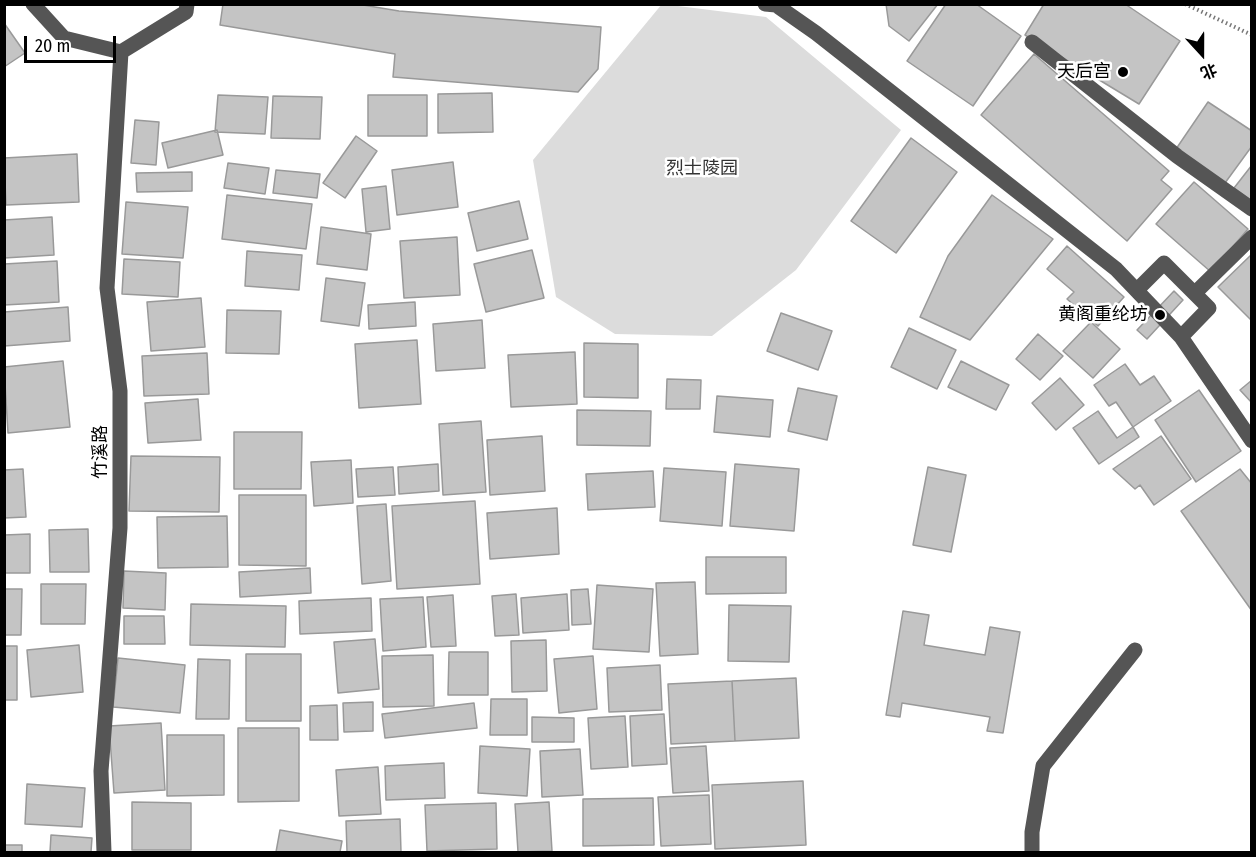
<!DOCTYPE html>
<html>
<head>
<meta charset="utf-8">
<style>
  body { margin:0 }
  #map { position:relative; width:1256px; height:857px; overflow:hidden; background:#fff; font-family:"Fira Sans Condensed","Noto Sans SC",sans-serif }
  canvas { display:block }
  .frame { position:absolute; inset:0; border:6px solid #000; pointer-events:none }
  .north { position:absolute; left:1172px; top:24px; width:60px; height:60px; -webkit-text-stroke:4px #fff; paint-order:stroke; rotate:159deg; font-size:16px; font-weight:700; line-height:24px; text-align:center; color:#000 }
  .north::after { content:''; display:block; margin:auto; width:21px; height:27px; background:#000; clip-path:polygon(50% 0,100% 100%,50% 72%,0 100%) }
  .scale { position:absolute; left:24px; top:36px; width:92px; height:27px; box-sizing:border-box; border:3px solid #000; border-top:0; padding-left:8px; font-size:18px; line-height:21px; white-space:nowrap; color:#000; -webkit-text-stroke:4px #fff; paint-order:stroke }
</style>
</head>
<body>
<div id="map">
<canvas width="1256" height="857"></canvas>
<div class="frame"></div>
<div class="north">北</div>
<div class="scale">20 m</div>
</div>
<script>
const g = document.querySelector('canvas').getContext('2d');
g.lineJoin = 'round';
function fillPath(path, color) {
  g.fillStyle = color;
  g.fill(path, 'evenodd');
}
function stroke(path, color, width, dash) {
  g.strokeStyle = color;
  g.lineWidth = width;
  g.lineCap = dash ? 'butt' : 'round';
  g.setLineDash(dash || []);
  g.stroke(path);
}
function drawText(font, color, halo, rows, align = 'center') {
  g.font = font + ' "Fira Sans Condensed","Noto Sans SC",sans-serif';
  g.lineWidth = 5;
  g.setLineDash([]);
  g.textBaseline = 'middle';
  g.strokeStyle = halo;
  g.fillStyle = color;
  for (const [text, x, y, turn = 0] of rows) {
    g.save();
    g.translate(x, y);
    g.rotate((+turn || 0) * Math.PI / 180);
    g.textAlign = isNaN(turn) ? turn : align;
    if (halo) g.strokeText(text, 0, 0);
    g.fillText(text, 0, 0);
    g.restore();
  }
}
fillPath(new Path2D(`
  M662,4L766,17L901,130L796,270L712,336L615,334L556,297L533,160Z`), '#dcdcdc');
const building = new Path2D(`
  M223,4H357L399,11L601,27L598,69L578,92L393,77L395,54L220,25Z
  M886,4H938L909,41L889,26Z
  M946,4H976L1021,36L973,106L907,61Z
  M1044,4H1125L1180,41L1139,104L1025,35Z
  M4,23L25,53L4,67Z
  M1034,54L1169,171L1161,180L1172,189L1127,241L981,115Z
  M492,93L493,132L438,133V94Z
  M218,95L268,97L265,134L215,132Z
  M368,95H427V136H368Z
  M273,96L322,97L320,139L271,138Z
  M1208,102L1252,131V146L1225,183L1176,149Z
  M135,120L159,122L156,165L131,163Z
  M217,130L223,155L168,168L162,143Z
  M356,136L377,151L345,198L323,183Z
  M911,138L957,172L896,253L851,221Z
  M77,154L79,202L6,205L4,158Z
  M453,162L458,207L397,215L392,170Z
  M228,163L269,168L265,194L224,188Z
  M1252,165V201L1234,188Z
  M276,170L320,174L317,198L273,193Z
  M192,172V191L137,192L136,173Z
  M1194,182L1248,229L1211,272L1156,224Z
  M386,186L390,229L366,232L362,189Z
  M227,195L312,204L306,249L222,239Z
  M992,195L1053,239L970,340L920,317L948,256Z
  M519,201L528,239L477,251L468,213Z
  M126,202L188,207L183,258L122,254Z
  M52,217L54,255L4,258V220Z
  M321,227L371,234L367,270L317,264Z
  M457,237L460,295L404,298L400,241Z
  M1067,246L1124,297L1098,326L1067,299L1074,292L1047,269Z
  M532,250L544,298L486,312L474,264Z
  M247,251L302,255L299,290L245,286Z
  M1252,254V321L1218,287Z
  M124,259L180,262L178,297L122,294Z
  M57,261L59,302L4,305V264Z
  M326,278L365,283L359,326L321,321Z
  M1174,291L1183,300L1147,339L1137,330Z
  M201,298L205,347L151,351L147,302Z
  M415,302L416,326L369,329L368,305Z
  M68,307L70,341L4,346V312Z
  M227,310L281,311L279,354L226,353Z
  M781,313L832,331L818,370L767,351Z
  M482,320L485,368L436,371L433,324Z
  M1091,322L1120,349L1093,378L1063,351Z
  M909,328L956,350L937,389L891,367Z
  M1038,334L1063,356L1040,380L1016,359Z
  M417,340L421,404L359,408L355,344Z
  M584,343L638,344V398L584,397Z
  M575,352L577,404L511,407L508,355Z
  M207,353L209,394L144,396L142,356Z
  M63,361L70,427L8,433L4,367Z
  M961,361L1009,385L996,410L948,387Z
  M1125,364L1140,385L1154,376L1171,401L1133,427L1116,402L1109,406L1094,385Z
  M1060,378L1084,405L1056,430L1032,403Z
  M667,379L701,380L700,409H666Z
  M1252,380V403L1240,390Z
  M798,388L837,396L827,440L788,431Z
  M1199,390L1241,451L1196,482L1155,420Z
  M717,396L773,400L770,437L714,432Z
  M198,399L201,440L148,443L145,403Z
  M577,410L651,411L650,446L577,445Z
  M1098,411L1117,438L1133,427L1139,437L1099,464L1073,428Z
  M481,421L486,492L443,495L439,424Z
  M234,432H302L301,489H234Z
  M542,436L545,491L490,495L487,440Z
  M1161,436L1191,479L1154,505L1140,485L1135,489L1113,469Z
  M131,456L220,457L219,512L129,511Z
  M351,460L353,503L314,506L311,462Z
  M438,464L439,491L399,494L398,467Z
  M735,464L799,469L794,531L730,526Z
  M393,467L395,495L358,497L356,469Z
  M928,467L966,475L951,552L913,545Z
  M664,468L726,472L722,526L660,521Z
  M23,469L26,517L4,518V470Z
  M1240,469L1252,484V611L1181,511Z
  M653,471L655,507L588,510L586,474Z
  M239,495H306V566L239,565Z
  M475,501L480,584L397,589L392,506Z
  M386,504L391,581L362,584L357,506Z
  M557,508L559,554L490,559L487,513Z
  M227,516L228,567L158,568L157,517Z
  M88,529L89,572H50L49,530Z
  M30,534V573H4V535Z
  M706,557H786V593L706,594Z
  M310,568L311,593L240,597L239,572Z
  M124,571L166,573L165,610L123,608Z
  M695,582L698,654L660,656L656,583Z
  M41,584H86L85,624H41Z
  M597,585L653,589L649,652L593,649Z
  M4,589H22L21,635H4Z
  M588,589L591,624L572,625L571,590Z
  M516,594L519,635L495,636L492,596Z
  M567,594L569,630L523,633L521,598Z
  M453,595L456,646L431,647L427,597Z
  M423,597L426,647L383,651L380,599Z
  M371,598L372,631L300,634L299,601Z
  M191,604L286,606L285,647L190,645Z
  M729,605L791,606L789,662L728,661Z
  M903,611L929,615L924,645L985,655L990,627L1020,632L1003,733L987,731L990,717L902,703L900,717L886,715Z
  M124,616H164L165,644H124Z
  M375,639L379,689L338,693L334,642Z
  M546,640L547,691L512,692L511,641Z
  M79,645L83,692L31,697L27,650Z
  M4,646H17V700H4Z
  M449,652H488V695H448Z
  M246,654H301V721H246Z
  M433,655L434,706L383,707L382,656Z
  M593,656L597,709L559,713L554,659Z
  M118,658L185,665L180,713L113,707Z
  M198,659L230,660L229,719H196Z
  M660,665L662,710L609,712L607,668Z
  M796,678L799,738L735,741L732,681Z
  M732,681L735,741L671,744L668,684Z
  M491,699H527V735H490Z
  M373,702V731L344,732L343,703Z
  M474,703L477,728L385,738L382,714Z
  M337,705L338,740H310V706Z
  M664,714L667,764L632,766L630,716Z
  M625,716L628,767L591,769L588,718Z
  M532,717L574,718V742H532Z
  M161,723L165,790L114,793L109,726Z
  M238,728H299V801L238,802Z
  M167,735H224V795L167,796Z
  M480,746L530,749L527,796L478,793Z
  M706,746L709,791L673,793L670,748Z
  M580,749L583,795L542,797L540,751Z
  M444,763L445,798L386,800L385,766Z
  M378,767L381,814L339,816L336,770Z
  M803,781L806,845L715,849L712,785Z
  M27,784L85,788L82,827L25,824Z
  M709,795L711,844L661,846L658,797Z
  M653,798L654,845L583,846V799Z
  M132,802L191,803V850H132Z
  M549,802L552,851L518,852L515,804Z
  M496,803L497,849L427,851L425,805Z
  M400,819L401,852H347L346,821Z
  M280,830L342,841L340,852H276Z
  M51,835L92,838L91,852H50Z
  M4,845H22V852H4Z`);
fillPath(building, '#c4c4c4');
stroke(building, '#999', 1.5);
stroke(new Path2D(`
  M1185,4L1252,35`), '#777', 4, [1.5, 3]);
stroke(new Path2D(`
  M33,4L64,38L121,52L186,12L187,4
  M765,4L776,5L816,33L1116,269L1181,337L1252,441
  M1032,42L1177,156L1252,209
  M1137,290L1164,263L1209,308L1181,337
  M1195,293L1252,237
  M104,852L101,771L120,528V391L107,288L121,52
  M1032,852V832L1043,766L1135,650`), '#555', 15);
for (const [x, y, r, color] of [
  [1123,72,6,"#000"],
  [1160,315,6,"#000"]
]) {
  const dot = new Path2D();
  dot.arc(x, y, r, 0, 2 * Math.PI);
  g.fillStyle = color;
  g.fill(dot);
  stroke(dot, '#fff', 2);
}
drawText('18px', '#000', '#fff', [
  ["天后宫",1111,72],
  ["黄阁重纶坊",1148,315]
], 'right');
drawText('18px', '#333', '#fff', [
  ["烈士陵园",702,169]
]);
drawText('18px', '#000', '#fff', [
  ["竹溪路",101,452,-90]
]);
</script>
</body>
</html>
